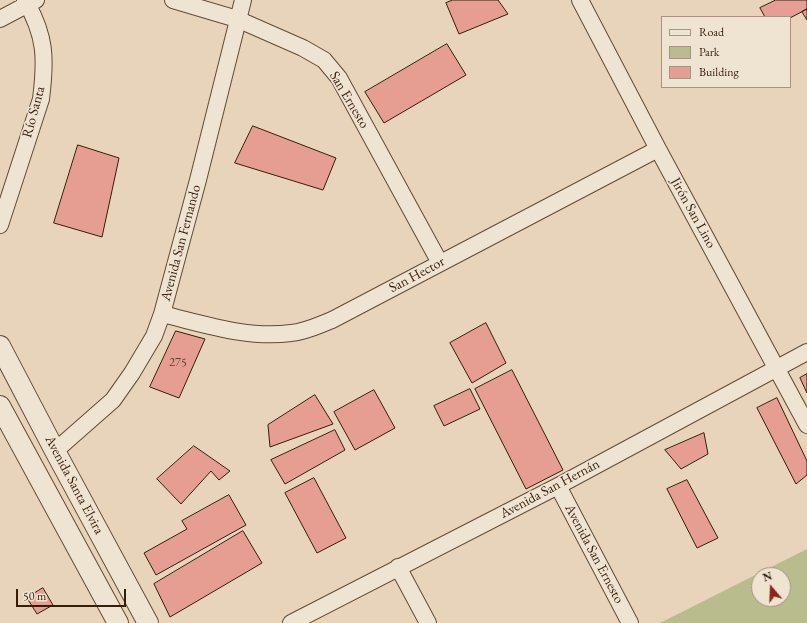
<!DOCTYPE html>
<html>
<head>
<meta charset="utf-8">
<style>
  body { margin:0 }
  #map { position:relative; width:807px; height:623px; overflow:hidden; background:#e7d4ba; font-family:"EB Garamond",serif }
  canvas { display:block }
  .legend { position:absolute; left:661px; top:16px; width:130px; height:72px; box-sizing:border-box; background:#efe3d2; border:1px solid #a59482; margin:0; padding:5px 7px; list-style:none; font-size:12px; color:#351d09 }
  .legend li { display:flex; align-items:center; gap:8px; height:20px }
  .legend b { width:20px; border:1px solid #a59482 }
  .north { position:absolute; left:751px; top:567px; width:40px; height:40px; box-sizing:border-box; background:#efe3d2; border:1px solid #a59482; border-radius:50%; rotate:341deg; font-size:11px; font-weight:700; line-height:16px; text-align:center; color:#351d09 }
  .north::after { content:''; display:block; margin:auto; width:14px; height:18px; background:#8f2418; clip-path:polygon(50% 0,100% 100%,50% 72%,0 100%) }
  .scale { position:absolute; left:16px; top:589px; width:110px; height:18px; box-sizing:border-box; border:2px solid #351d09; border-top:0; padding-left:5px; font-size:12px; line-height:14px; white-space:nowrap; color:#351d09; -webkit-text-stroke:3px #efe3d2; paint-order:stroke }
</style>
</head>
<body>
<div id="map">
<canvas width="807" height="623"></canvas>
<ul class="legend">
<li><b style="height:5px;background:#efe3d2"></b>Road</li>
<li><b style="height:11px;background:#b9bc8d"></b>Park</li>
<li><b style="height:11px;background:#e69e93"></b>Building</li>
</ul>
<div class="north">N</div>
<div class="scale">50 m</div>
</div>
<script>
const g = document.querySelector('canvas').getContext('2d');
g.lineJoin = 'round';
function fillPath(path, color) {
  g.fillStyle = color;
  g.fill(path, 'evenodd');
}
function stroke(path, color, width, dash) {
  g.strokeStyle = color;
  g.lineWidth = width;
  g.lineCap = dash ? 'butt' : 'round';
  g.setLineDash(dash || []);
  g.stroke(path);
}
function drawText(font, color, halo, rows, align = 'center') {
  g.font = font + ' "EB Garamond",serif';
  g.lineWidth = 3.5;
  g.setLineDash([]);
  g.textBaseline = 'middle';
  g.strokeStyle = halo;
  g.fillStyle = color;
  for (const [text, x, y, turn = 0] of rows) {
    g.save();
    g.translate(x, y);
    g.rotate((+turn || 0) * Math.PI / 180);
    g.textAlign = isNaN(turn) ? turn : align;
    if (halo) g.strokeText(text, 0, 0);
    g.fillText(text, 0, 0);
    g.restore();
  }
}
fillPath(new Path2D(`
  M807,549V623H660ZM759,575H783V599H759Z`), '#b9bc8d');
const building = new Path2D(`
  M453,0H498L508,14L459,34L446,3Z
  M776,0H807V9L790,18V17H765L760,8Z
  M807,9V20L802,12Z
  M447,44L466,75L384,123L365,92Z
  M253,126L336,158L323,190L235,163Z
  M78,145L119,158L102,237L54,223Z
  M486,323L506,363L472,383L450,343Z
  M176,331L205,339L179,398L150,387Z
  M512,370L563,470L526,489L475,389Z
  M807,374V393L800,378Z
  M470,389L480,409L444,426L434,406Z
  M374,390L395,428L355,450L334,412Z
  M315,395L333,424L270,447L268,425Z
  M777,398L807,461V475L796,484L757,408Z
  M335,430L345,450L285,484L271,460Z
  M704,433L708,454L681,469L665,450Z
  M194,446L230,471L219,480L211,471L181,504L157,479Z
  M314,478L346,538L317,553L285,493Z
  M687,480L718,538L697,548L667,489Z
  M229,495L246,525L156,575L144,553L187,529L182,521Z
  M243,531L262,563L170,617L154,584Z
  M43,588L53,605L37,614L27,598Z`);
fillPath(building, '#e69e93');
stroke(building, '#351d09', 1);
const minor = new Path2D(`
  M173,0L237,19L303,48L324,60L339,78L440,263
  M580,0L658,149L807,425
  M0,19L36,0
  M0,225L41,99C46,59 46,36 25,0
  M162,314C204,324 248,339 291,333C305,332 319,325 332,320L658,149
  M55,451L113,400L132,373L154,336L162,314L198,180L243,0
  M558,486L630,623
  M398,567L428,623
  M291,623L558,486L807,352`);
const tertiary = new Path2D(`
  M0,346L55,451L148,623
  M0,406L118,623`);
stroke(minor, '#624b35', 18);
stroke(tertiary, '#624b35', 22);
stroke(minor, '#efe3d2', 16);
stroke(tertiary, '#efe3d2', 20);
drawText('12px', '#613d2c', null, [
  ["275",178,363]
]);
drawText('14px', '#351d09', '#efe3d2', [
  ["San Ernesto",349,100,59],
  ["Río Santa",34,112,-75],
  ["Jirón San Lino",693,213,61],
  ["Avenida San Fernando",181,243,-75],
  ["San Hector",417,275,-28],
  ["Avenida Santa Elvira",74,485,62],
  ["Avenida San Hernán",550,489,-28],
  ["Avenida San Ernesto",594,554,62]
]);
</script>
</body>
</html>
